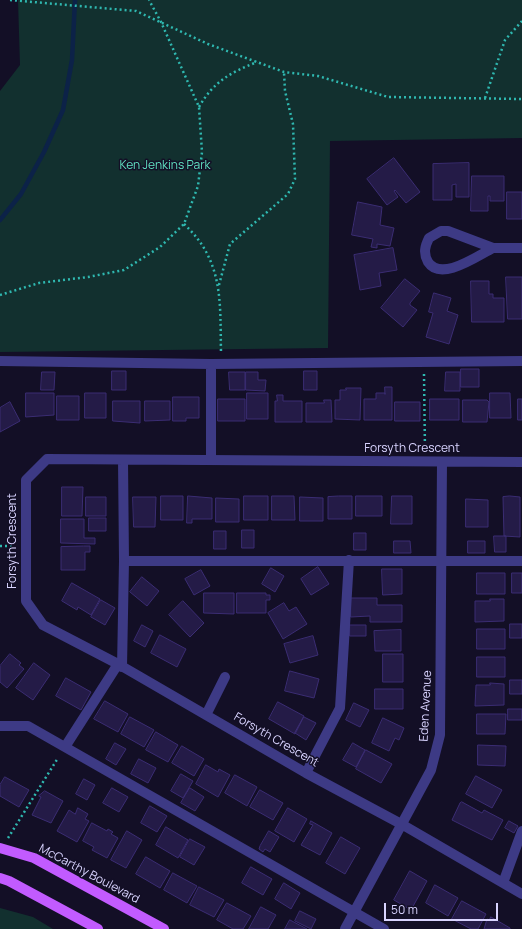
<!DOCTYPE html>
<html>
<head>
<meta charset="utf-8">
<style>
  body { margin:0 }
  #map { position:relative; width:522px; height:929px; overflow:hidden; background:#130f26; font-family:Manrope,sans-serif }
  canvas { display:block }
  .scale { position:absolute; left:384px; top:903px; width:114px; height:18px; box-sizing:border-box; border:2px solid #d9d4ff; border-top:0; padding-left:5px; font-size:12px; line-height:14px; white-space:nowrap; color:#d9d4ff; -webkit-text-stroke:3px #130f26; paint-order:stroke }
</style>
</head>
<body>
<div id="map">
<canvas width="522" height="929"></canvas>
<div class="scale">50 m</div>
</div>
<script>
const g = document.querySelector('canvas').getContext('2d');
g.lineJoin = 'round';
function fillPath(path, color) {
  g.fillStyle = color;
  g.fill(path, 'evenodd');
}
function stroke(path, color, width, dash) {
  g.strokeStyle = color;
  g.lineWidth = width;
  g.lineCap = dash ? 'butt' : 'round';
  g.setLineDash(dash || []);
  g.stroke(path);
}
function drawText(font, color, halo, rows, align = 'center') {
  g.font = font + ' Manrope,sans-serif';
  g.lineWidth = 3;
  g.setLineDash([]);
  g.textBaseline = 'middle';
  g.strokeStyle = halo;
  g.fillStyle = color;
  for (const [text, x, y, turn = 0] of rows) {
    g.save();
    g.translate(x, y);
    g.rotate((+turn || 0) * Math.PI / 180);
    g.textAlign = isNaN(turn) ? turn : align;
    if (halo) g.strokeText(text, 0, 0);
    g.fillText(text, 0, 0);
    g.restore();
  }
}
fillPath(new Path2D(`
  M18,0H522V138L330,141L328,348L0,352V91L20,65Z
  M0,908L33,917L53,929H0Z`), '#12302f');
stroke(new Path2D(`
  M0,220L21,194L44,152L63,110L72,60L75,0`), '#0c2248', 4.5);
const building = new Path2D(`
  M394,158L420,192L406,203L395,190L394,191L398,197L387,205L367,179Z
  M469,163V197H456V184L452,185V200H433V164Z
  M472,176H504V201H490V196H488V211H471Z
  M507,192H522V219H507Z
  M358,202L382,207L380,225L394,228L390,246L377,244V248L371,247L373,239L352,235Z
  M393,248L397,270L379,273L381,286L360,290L354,255Z
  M506,277H522V319H508Z
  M405,279L420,291L410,303V305L417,310L403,327L381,308Z
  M471,281H489V294H493V298H504V322H472Z
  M434,293L451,298L447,311L458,315L449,344L426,337L433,313L429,312Z
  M461,369H479V387H461Z
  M112,371H126V390H112Z
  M304,371H317V390H304Z
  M42,372H55L54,390H41Z
  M229,372H245V390H230Z
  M246,372H258V380H266L265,391L246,390Z
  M446,372H460V391H445Z
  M385,387H392V420H364V399H376V393H385V394Z
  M346,388H361L360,420L335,419V400H340V390H346Z
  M26,393H54V415L26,417Z
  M85,393H106V418H85Z
  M247,393H268V419H247Z
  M490,393H510L511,418H490Z
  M277,395H283V401H302V422H275V401H277Z
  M57,396H79V420H57Z
  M173,397H199V418H186V421H173Z
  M218,399H245V421H218Z
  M430,399H459V420H430Z
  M518,399H522V420H518Z
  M324,400H331L332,422H306V403H324Z
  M463,400H487L489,402L487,422H463Z
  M113,401H140V423L113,421Z
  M145,401H170V420L145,421Z
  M10,402L20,421L0,432V408Z
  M395,402H420V421H395Z
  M62,487H83L82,516H62Z
  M161,496H183V520H161Z
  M188,496L212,498V519H192V523H187Z
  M244,496H268V520H244Z
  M272,496H294L295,520H272Z
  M339,496H352V519H328V497Z
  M356,496H382V516H356Z
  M392,496H412V524H391Z
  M510,496L520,497V537L504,536L503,497Z
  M86,497H106V516H86Z
  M133,497H156L155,527H134Z
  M300,497L323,498V521H300Z
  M216,498L239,499V522H216Z
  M466,499L488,500V527H466Z
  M89,518H106V531H89Z
  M61,519H84V538H95V544L61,543Z
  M242,530H254V548H242Z
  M214,531H226V549H214Z
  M354,533H366V550H354Z
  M494,536H506V552H495Z
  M394,541H410L411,553H394Z
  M468,541H485V553H468Z
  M84,546H90V552H85V570H61V547Z
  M318,567L329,584L311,595L301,579Z
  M271,568L284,576L275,592L262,584Z
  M382,569H402V594L383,595Z
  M201,570L210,586L194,595L185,579Z
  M477,573H505V594H477Z
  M512,573H522V593H512Z
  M142,577L159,591L147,606L130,592Z
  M72,583L100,599L91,615L78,607L77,610L62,601Z
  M204,593H234V614L204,613Z
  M237,593H266V595H270V600H266V613H237Z
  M351,598H377V605H402V622H370V616L351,617Z
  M490,599H504V621L475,622V601H490Z
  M101,600L115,608L105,625L91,617Z
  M183,601L204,623L190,637L169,615Z
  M284,603L289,611L296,607L307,624L283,639L268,613Z
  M510,624H522V638H510Z
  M142,625L153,631L145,647L134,641Z
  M350,625H366V636H350Z
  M477,629H505V649H477Z
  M401,630V651H375L374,631Z
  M160,635L186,649L177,667L151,653Z
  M313,636L318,655L290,663L284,644Z
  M10,654L21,663L19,665L24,669L7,688L0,682V666Z
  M383,654H403V682H383Z
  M477,657H505V677H477Z
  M34,663L50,675L33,700L16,688Z
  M290,671L319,679L314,698L285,691Z
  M66,678L91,692L81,710L56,696Z
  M510,680H522V694H510Z
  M490,683L504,684V705L475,706L476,685H490Z
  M375,689H403V709H375Z
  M105,701L128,714L118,732L94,719Z
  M278,702L304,716L295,734L269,719Z
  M354,703L369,710L360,727L346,720Z
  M508,709H522V720H508Z
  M477,714H506L505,734H477Z
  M130,717L154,730L144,747L121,734Z
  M304,717L316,723L306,740L295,733Z
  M383,718L404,728L399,740L395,738L389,751L372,743Z
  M156,732L178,745L168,762L146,750Z
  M115,743L126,749L116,765L106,759Z
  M353,743L365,750L356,767L343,760Z
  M478,745L506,746L505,766L478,765Z
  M182,746L204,759L194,776L172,763Z
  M366,750L392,764L381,783L356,769Z
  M139,759L156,768L148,783L131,774Z
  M206,765L218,772L219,769L230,775L218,797L196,784Z
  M181,774L193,781L183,798L171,791Z
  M235,775L257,787L247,806L225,793Z
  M476,776L502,790L492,808L466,794Z
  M5,777L29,790L19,807L0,796V785Z
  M84,779L95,785L87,800L76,794Z
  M112,788L128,797L119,812L103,803Z
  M190,788L204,797L195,811L181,803Z
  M260,790L283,803L273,820L250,807Z
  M45,791L63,801L51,823L32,815L41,797L39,796Z
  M462,802L482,813L484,810L503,820L492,840L452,820L460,803Z
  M150,806L167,816L157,832L141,823Z
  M78,808L88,814L85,819L89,821L77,842L57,831L69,810L75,814Z
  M288,808L307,819L294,842L275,831Z
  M311,821L332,833L320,855L301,845L313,825L310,824Z
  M509,821L518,826L514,833L505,828Z
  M92,823L107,831L108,829L113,832L111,834L118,838L107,858L92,850L94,847L83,841Z
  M166,827L188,840L178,858L156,845Z
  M127,831L142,840L126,868L111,860Z
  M269,831L279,837L270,852L265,849L263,852L259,849L260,846Z
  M341,837L360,848L345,874L326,863Z
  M190,839L205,847L194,865L180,857Z
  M146,857L170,871L160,888L136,874Z
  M251,867L272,879L263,895L242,883Z
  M410,871L427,881L411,910L394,900Z
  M173,873L197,886L187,903L164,890Z
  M284,883L300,893L291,909L275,899Z
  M435,885L458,898L448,916L426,903Z
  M199,887L224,900L214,917L190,905Z
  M462,901L486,914L478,929H471L452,919Z
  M227,903L251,916L243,929H233L217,920Z
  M261,907L276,915L268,929H249Z
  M300,911L316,919L311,929L295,921Z
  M491,917L510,928V929H484L487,919L489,920Z
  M290,920L307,929H285Z`);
fillPath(building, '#241b47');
stroke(building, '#3b2d73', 1);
stroke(new Path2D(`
  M10,0L136,11L208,44L284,72L318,76L388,97L522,99
  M485,98L505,40L522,21
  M199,107C214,81 230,73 257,62
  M184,224C224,261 220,302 221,353
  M219,285L230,244L288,194L295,179L293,124L285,91L284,72
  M0,295L39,283L88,277L124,270L160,247L184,224L198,186L202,152L199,107L161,22L149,0
  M424,374L425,451
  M0,546H15
  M8,838L58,758`), '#2fb8b0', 2.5, [2, 3]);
stroke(new Path2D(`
  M493,248C477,256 441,282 428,262C423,253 425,246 429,238L441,231H448L493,248H522
  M0,361L211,364L522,361
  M211,364V460
  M522,462L47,459L26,480V601L43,625L118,664L306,773L403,825L522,894
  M124,561H522
  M122,667L124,561L123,460
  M206,715L225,677
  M0,726H28L384,929
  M65,747L118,664
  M306,773L340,708L349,560
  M503,883L522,831
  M345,929L431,770L440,735L442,462`), '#3d3a85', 10);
stroke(new Path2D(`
  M0,848L34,858L164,929
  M0,878L9,881L98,929`), '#c25bff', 10);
drawText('12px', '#5fe0c0', '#130f26', [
  ["Ken Jenkins Park",165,166]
]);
drawText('12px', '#d9d4ff', '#130f26', [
  ["Forsyth Crescent",412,449],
  ["Forsyth Crescent",13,541,-90],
  ["Eden Avenue",426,706,-87],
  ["Forsyth Crescent",276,740,30],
  ["McCarthy Boulevard",89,874,28]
]);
</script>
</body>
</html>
